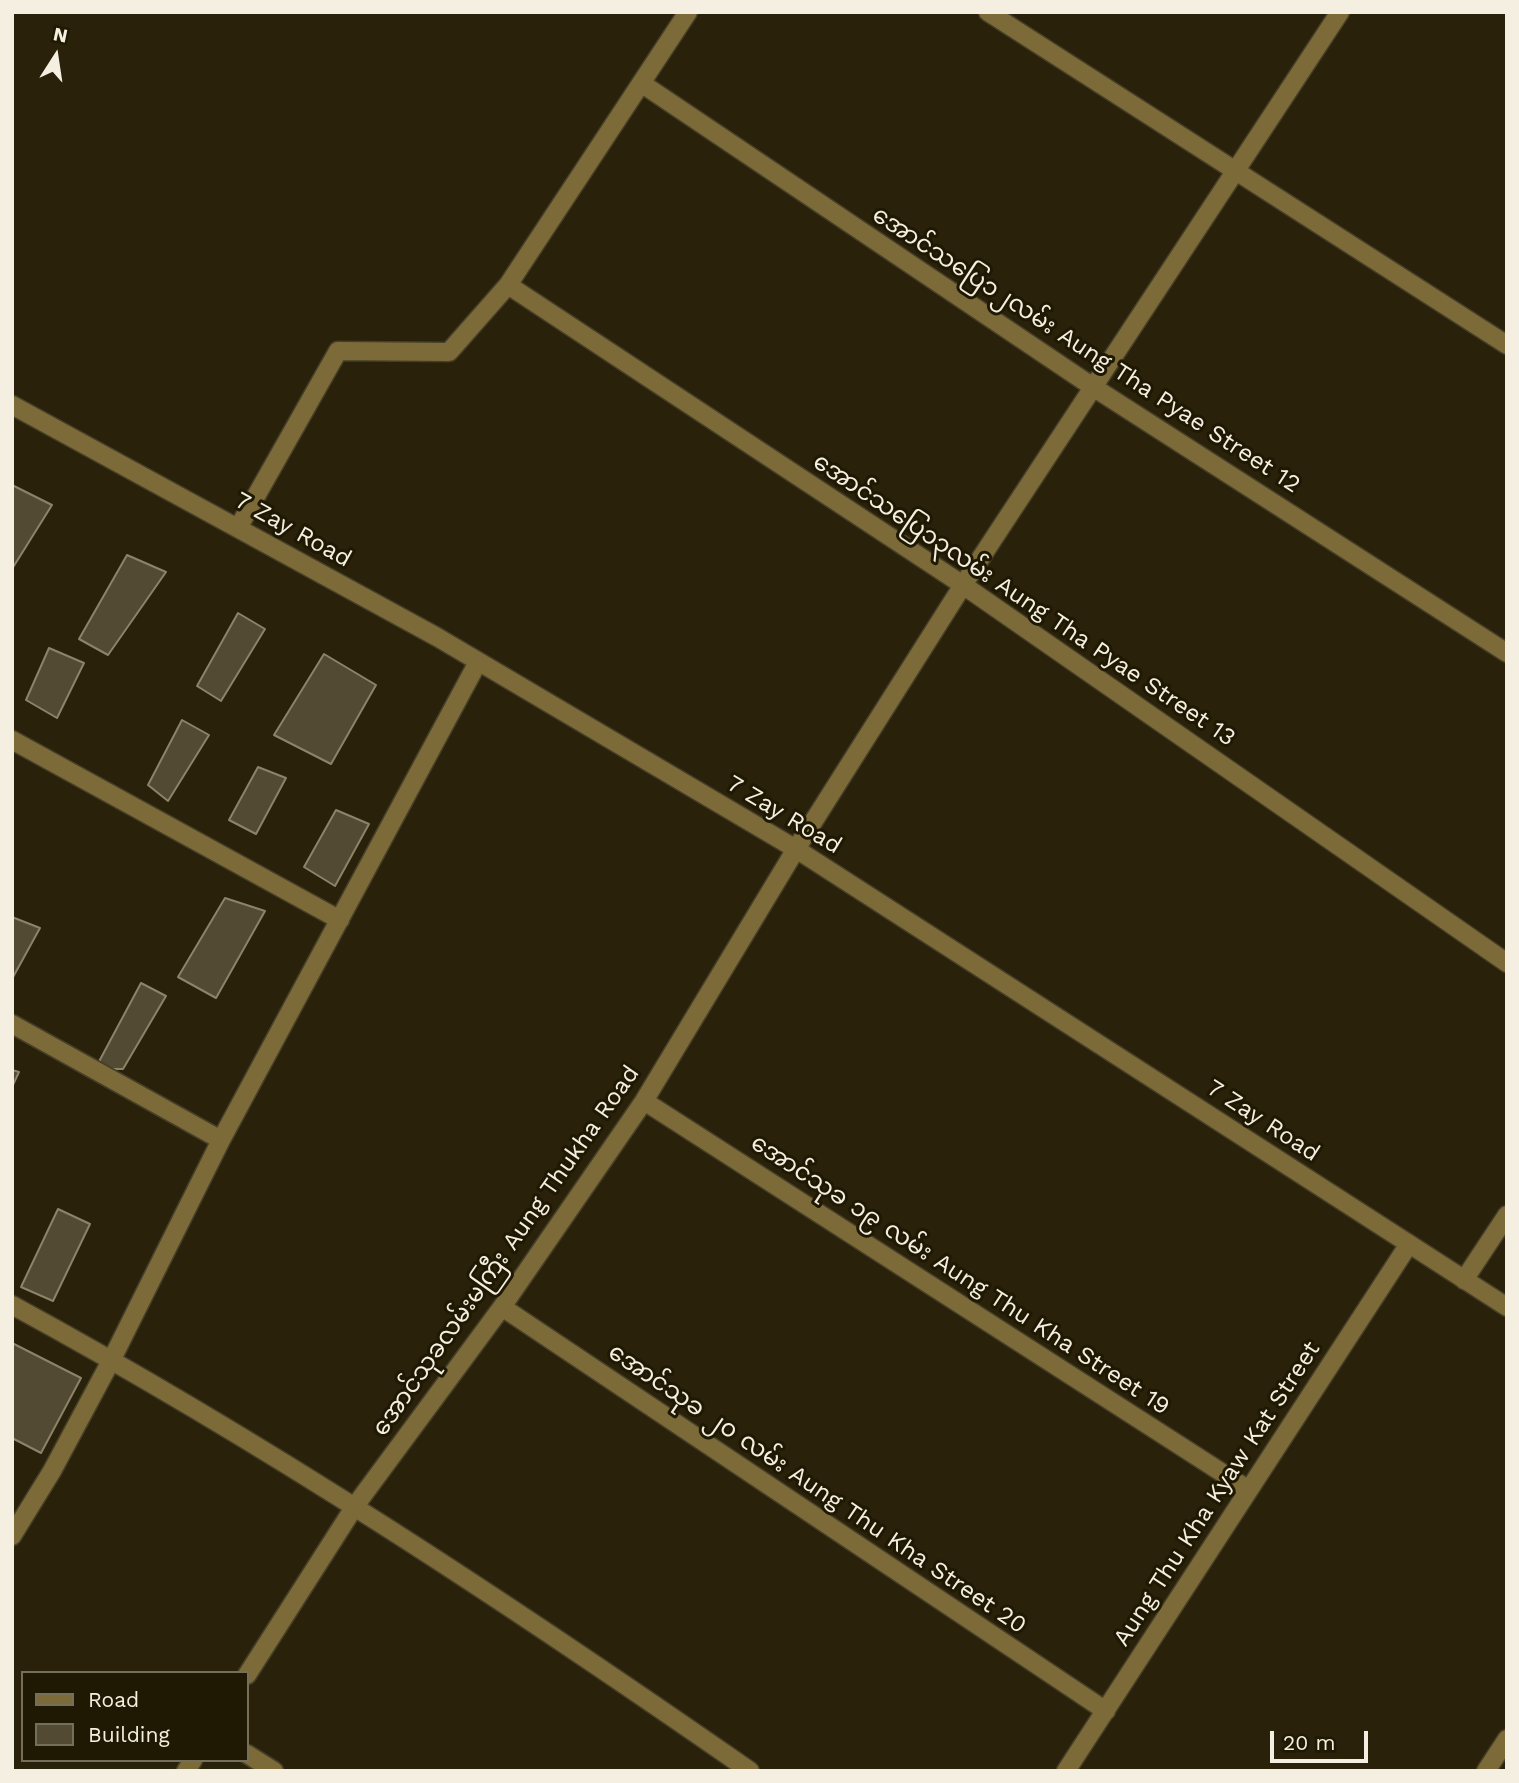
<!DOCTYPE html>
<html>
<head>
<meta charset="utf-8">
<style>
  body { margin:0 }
  #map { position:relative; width:1519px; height:1783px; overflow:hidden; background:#29210a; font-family:"Work Sans",sans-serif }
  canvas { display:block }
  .frame { position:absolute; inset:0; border:14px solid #f4efe1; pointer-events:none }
  .legend { position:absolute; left:21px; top:1671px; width:228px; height:91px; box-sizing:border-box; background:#1f1802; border:2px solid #746e5b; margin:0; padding:9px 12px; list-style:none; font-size:21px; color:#f4efe1 }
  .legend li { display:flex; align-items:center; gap:14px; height:35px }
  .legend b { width:35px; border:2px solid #746e5b }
  .north { position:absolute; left:21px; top:21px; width:70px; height:70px; -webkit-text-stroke:5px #1f1802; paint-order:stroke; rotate:12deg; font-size:19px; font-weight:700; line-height:28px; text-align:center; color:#f4efe1 }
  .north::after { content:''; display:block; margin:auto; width:24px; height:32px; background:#f4efe1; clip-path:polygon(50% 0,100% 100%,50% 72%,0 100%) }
  .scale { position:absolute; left:1270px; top:1731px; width:98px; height:32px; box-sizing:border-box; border:4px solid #f4efe1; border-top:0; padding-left:9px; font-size:21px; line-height:24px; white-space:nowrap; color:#f4efe1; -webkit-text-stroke:5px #1f1802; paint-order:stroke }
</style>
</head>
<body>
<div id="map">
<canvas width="1519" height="1783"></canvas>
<div class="frame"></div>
<ul class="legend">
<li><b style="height:9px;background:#7c6b38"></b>Road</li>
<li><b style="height:19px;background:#524a32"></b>Building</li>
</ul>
<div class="north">N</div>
<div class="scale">20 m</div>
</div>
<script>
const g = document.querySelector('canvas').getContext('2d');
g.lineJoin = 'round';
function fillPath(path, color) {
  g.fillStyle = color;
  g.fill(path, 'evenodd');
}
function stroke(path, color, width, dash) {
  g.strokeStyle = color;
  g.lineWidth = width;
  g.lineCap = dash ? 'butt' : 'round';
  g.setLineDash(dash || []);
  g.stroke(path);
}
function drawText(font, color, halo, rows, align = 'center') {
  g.font = font + ' "Work Sans","Noto Sans Myanmar",sans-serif';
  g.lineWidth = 6;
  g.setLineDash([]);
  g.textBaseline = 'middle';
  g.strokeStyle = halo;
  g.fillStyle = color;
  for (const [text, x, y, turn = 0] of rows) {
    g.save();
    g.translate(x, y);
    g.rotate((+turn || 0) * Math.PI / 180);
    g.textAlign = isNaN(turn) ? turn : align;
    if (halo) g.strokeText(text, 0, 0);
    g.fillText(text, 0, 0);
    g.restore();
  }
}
const building = new Path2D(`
  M12,485L52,505L12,569Z
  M127,555L166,572L108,655L79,639Z
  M238,613L265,629L221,701L197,686Z
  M49,648L84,663L57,718L26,700Z
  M324,654L376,685L331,764L274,735Z
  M182,720L209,735L168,801L148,785Z
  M258,767L286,778L256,834L229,820Z
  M336,810L369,824L335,886L304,867Z
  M225,898L265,911L216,998L178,977Z
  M12,917L40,928L12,979Z
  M141,983L166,996L123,1069H95Z
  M12,1070L19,1072L12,1087Z
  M58,1209L90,1224L53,1301L21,1287Z
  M14,1344L81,1378L41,1453L12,1438V1346Z`);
fillPath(building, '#524a32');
stroke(building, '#8c8369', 2);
const minor = new Path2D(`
  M988,12L1507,345
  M641,83L1093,387L1507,653
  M508,285L963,585L1507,963
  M238,528L338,351L449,352L508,285L688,12
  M12,740L340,920
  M12,1024L221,1140
  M644,1101L1249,1490
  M1464,1280L1507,1215
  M12,1305C268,1444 511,1605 750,1771
  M502,1307L1106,1711
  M12,1536L52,1471L112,1359L221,1140L478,662
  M247,1675L355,1506L502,1307L644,1101L796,849L963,585L1340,12
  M247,1754L274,1771
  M186,1771L193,1760
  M1066,1771L1409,1244`);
const tertiary = new Path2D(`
  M12,405L437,637L796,849L1507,1307
  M1486,1771L1507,1739`);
stroke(minor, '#453e28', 21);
stroke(tertiary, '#453e28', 21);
stroke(minor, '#7c6b38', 18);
stroke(tertiary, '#7c6b38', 18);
drawText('24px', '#f4efe1', '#1f1802', [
  ["အောင်သပြေ၁၂လမ်း Aung Tha Pyae Street 12",1086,350,33],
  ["7 Zay Road",293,530,29],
  ["အောင်သပြေ၁၃လမ်း Aung Tha Pyae Street 13",1024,600,34],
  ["7 Zay Road",784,815,31],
  ["7 Zay Road",1263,1121,33],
  ["အောင်သုခလမ်းမကြီး Aung Thukha Road",506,1251,-55],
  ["အောင်သုခ ၁၉ လမ်း Aung Thu Kha Street 19",960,1275,33],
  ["အောင်သုခ ၂၀ လမ်း Aung Thu Kha Street 20",817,1489,34],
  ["Aung Thu Kha Kyaw Kat Street",1217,1494,-57]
]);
</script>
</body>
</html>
